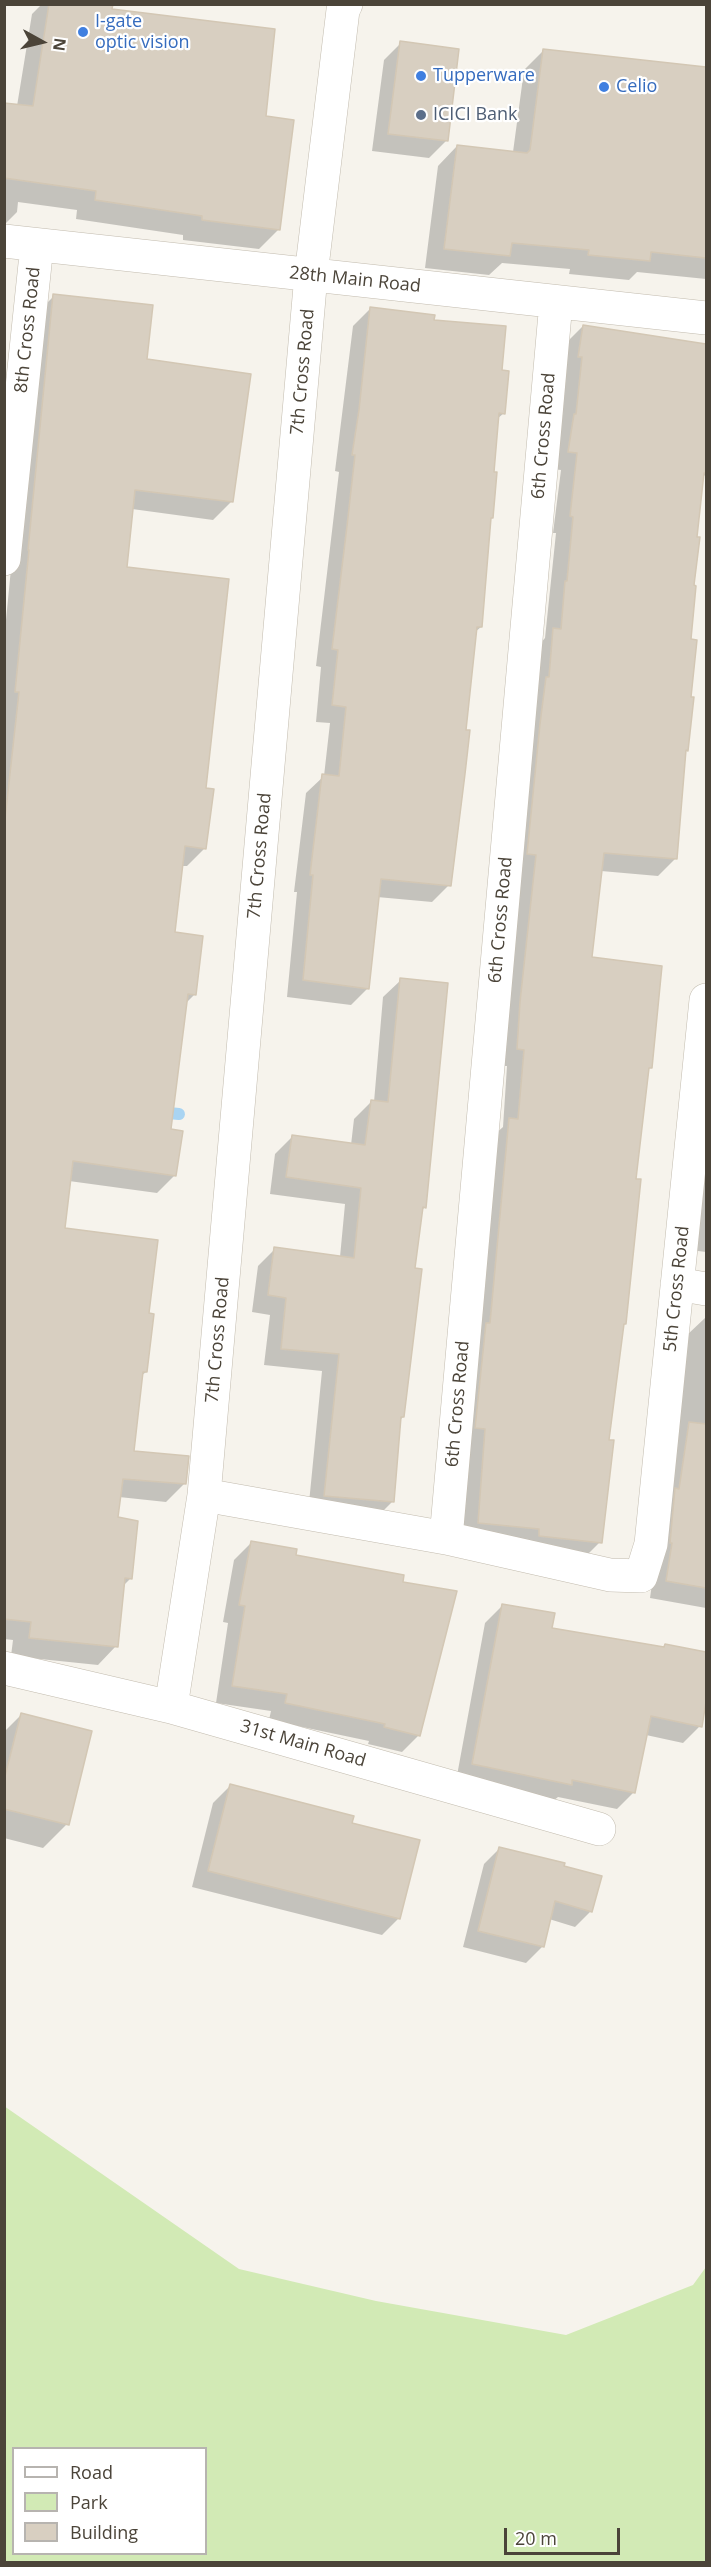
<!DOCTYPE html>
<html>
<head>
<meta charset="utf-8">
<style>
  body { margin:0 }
  #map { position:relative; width:711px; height:2567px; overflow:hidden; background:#f6f3ec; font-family:"Open Sans",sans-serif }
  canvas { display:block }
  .frame { position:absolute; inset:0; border:6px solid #4b4439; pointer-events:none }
  .legend { position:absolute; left:12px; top:2447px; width:195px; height:108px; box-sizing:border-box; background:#fff; border:2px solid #b7b4b0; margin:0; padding:8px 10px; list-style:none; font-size:18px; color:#4b4439 }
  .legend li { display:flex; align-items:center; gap:12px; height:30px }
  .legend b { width:30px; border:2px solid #b7b4b0 }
  .north { position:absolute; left:12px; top:12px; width:60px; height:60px; -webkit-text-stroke:4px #fff; paint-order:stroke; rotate:98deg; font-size:16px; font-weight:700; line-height:24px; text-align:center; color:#4b4439 }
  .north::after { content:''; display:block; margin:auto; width:21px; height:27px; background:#4b4439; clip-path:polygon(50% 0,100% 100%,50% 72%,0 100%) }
  .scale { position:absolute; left:504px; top:2528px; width:116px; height:27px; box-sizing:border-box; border:3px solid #4b4439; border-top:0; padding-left:8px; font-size:18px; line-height:21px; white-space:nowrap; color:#4b4439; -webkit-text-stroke:4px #fff; paint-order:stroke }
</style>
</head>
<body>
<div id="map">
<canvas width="711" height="2567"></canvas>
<div class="frame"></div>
<ul class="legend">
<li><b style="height:8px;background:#fff"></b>Road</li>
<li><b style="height:16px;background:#d2eab5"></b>Park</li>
<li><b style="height:16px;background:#d8cfc1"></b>Building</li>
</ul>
<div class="north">N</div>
<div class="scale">20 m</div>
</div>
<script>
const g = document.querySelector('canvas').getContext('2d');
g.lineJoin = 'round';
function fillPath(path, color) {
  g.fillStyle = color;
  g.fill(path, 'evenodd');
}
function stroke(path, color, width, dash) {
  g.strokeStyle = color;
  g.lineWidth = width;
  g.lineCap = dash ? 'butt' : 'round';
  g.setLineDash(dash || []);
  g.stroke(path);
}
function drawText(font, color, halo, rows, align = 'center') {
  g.font = font + ' "Open Sans",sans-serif';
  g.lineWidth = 4.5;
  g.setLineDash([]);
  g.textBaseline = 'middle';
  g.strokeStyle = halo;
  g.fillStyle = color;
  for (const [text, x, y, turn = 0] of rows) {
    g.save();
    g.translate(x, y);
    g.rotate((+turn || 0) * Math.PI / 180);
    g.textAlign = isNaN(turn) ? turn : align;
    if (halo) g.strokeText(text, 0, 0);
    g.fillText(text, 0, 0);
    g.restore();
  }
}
fillPath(new Path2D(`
  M4,2106L239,2269L376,2301L566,2335L693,2285L706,2267V2562H5ZM14,2448H206V2554H14Z`), '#d2eab5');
fillPath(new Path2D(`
  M42,4H112L111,11L264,118L279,229L259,249L183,240V235L76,219L77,210L18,202L17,212L4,225V104L17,106L32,14Z
  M401,43L446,141L429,158L372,151L384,60Z
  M543,51L706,68V279L637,272L629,280L569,274L570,269L502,263L489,275L425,268L438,166L457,146L513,152L524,70Z
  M54,296L145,361L231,502L213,520L132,509L125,568L204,789L205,848L187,866H181L173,934L195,994L185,1004L169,1131L175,1175L157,1193L69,1181L63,1229L147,1315L146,1372L141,1376L132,1452L185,1483L166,1502L119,1497L116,1518L131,1578L123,1586L116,1646L98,1665L11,1656L13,1640L4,1639V640L36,314Z
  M370,309L433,321L501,372L504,413L497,419L481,627L475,632L449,885L432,902L377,897L368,988L351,1005L287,997L297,892H294L306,793L324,776L330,723L316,722L321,667L316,666L339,472L335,471L353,326Z
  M583,326L706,345V474L701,479L692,587L687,750L684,753L675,859L658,876L601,871L590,958L650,1067L647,1071L634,1180L625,1324L622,1326L607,1441L600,1542L583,1559L461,1539L493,1136L503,1127L507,1066H501L537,647L545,638L556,533H553L561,470L552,469L566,343Z
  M401,980L425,1207L421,1211L413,1270L403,1417L400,1420L393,1501L376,1518L308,1513L322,1371L264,1365L270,1315L252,1312L258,1266L275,1249L340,1257L345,1204L270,1194L275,1154L292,1137L351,1145L354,1119L371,1102H374L383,997Z
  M706,1088V1252L690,1250Z
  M705,1318H706V1608L650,1598L687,1335Z
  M251,1543L401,1583L419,1735L402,1752L368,1744L369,1741L269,1720L271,1711L216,1703L228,1623L223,1622L234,1560Z
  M502,1606L550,1629L663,1648L665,1646L706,1654V1694L700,1726L683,1743L646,1735L634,1792L617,1809L558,1797L553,1801L456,1781L485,1623Z
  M21,1715L67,1824L43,1848L4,1838V1732Z
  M230,1786L350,1824L399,1918L382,1935L192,1887L213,1803Z
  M500,1848L563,1867L591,1911L575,1927L549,1919L542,1947L526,1963L463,1947L484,1864Z`), '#0003');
stroke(new Path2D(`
  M158,1112L179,1114`), '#a9d4f2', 12);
const building = new Path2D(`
  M49,4H113L112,9L275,29L266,116L294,120L280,230L202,220V216L95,200L96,191L4,178V103L33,106Z
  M400,41L459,49L448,141L388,134Z
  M543,49L706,67V258L651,252L650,261L588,255L589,250L512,243L510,256L444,249L457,145L527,153L530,150Z
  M53,294L153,305L147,359L251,374L233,502L135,490L127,567L229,579L206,788L214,789L206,849L185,846L175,932L203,936L196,995L188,994L171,1129L183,1131L176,1176L73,1161L65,1228L158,1240L149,1313L154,1314L147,1372H143L134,1451L189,1456L186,1484L123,1479L118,1517L138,1521L132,1579L125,1578L118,1647L29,1638L31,1622L4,1619V828L19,692H15L29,550H28Z
  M370,307L435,315L434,320L506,326L502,370L509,371L505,414L499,413L494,472H497L493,518H491L482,627H477L466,730H470L465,774L451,886L381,879L369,989L303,980L313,875H310L322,774L339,776L346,707L332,705L338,650L332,649L347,526L355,455H352L359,410Z
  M583,325L706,344V473H704L697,537H700L694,585L696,586L691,639L697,640L691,697H694L688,751L686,750L677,859L604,853L592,957L662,966L652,1068H649L636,1179H641L626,1324H624L609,1440H614L602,1543L539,1536V1529L478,1523L485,1429L475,1428L486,1323H490L509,1118L518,1119L524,1050L517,1049L520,1002L536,855L527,854L540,724L546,677H549L553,628L561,629L565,581H567L573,517L570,516L577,453L568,452L574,414H576L582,357H578Z
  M400,978L448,983L426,1208L423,1207L415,1268L422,1269L404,1417H401L394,1502L324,1496L339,1354L281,1349L286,1298L268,1295L274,1247L354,1258L361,1188L286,1177L292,1135L365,1145L371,1100L388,1102Z
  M689,1422L706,1424V1588L666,1581L672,1543H670L675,1488L679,1489Z
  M251,1541L297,1549L296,1555L404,1575L403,1582L457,1591L420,1736L384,1727L385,1724L285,1703L287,1694L232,1686L245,1606L239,1605Z
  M502,1604L555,1613L552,1628L664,1647L665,1644L706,1652V1702L702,1727L651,1716L635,1793L572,1780V1785L472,1764Z
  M21,1713L92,1731L69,1825L4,1809V1780Z
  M230,1784L354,1816L352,1823L420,1840L400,1919L208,1871Z
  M499,1847L565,1863L564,1866L602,1876L592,1912L555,1901L544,1947L478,1931Z`);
fillPath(building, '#d8cfc1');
stroke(building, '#d3c7b4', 1.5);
const minor = new Path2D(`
  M4,241L706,318
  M4,559L37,245
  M677,1284L706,1289
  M204,1495L446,1538L610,1575L641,1576L651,1544L706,1000
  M446,1538L556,302
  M4,1668L171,1707L599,1829
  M171,1707L204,1495L311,275L343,10L346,4`);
stroke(minor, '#c2bbae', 34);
stroke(minor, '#fff', 33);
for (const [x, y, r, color] of [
  [83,32,6,"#3f7fe0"],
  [421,76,6,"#3f7fe0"],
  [604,87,6,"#3f7fe0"],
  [421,115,6,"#5c6f8a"]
]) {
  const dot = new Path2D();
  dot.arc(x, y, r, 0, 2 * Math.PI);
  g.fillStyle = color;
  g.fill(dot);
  stroke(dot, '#fff', 2);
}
drawText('18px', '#366cbe', '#fff', [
  ["I-gate",95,22],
  ["optic vision",95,43],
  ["Tupperware",433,76],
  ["Celio",616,87]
], 'left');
drawText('18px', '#4e5e75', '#fff', [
  ["ICICI Bank",433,115]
], 'left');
drawText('18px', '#4b4439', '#fff', [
  ["28th Main Road",355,280,6],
  ["8th Cross Road",28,330,-84],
  ["7th Cross Road",303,372,-85],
  ["6th Cross Road",544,436,-85],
  ["7th Cross Road",260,856,-85],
  ["6th Cross Road",501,920,-85],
  ["5th Cross Road",677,1289,-84],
  ["7th Cross Road",218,1340,-85],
  ["6th Cross Road",458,1404,-85],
  ["31st Main Road",303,1744,16]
]);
</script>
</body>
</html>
